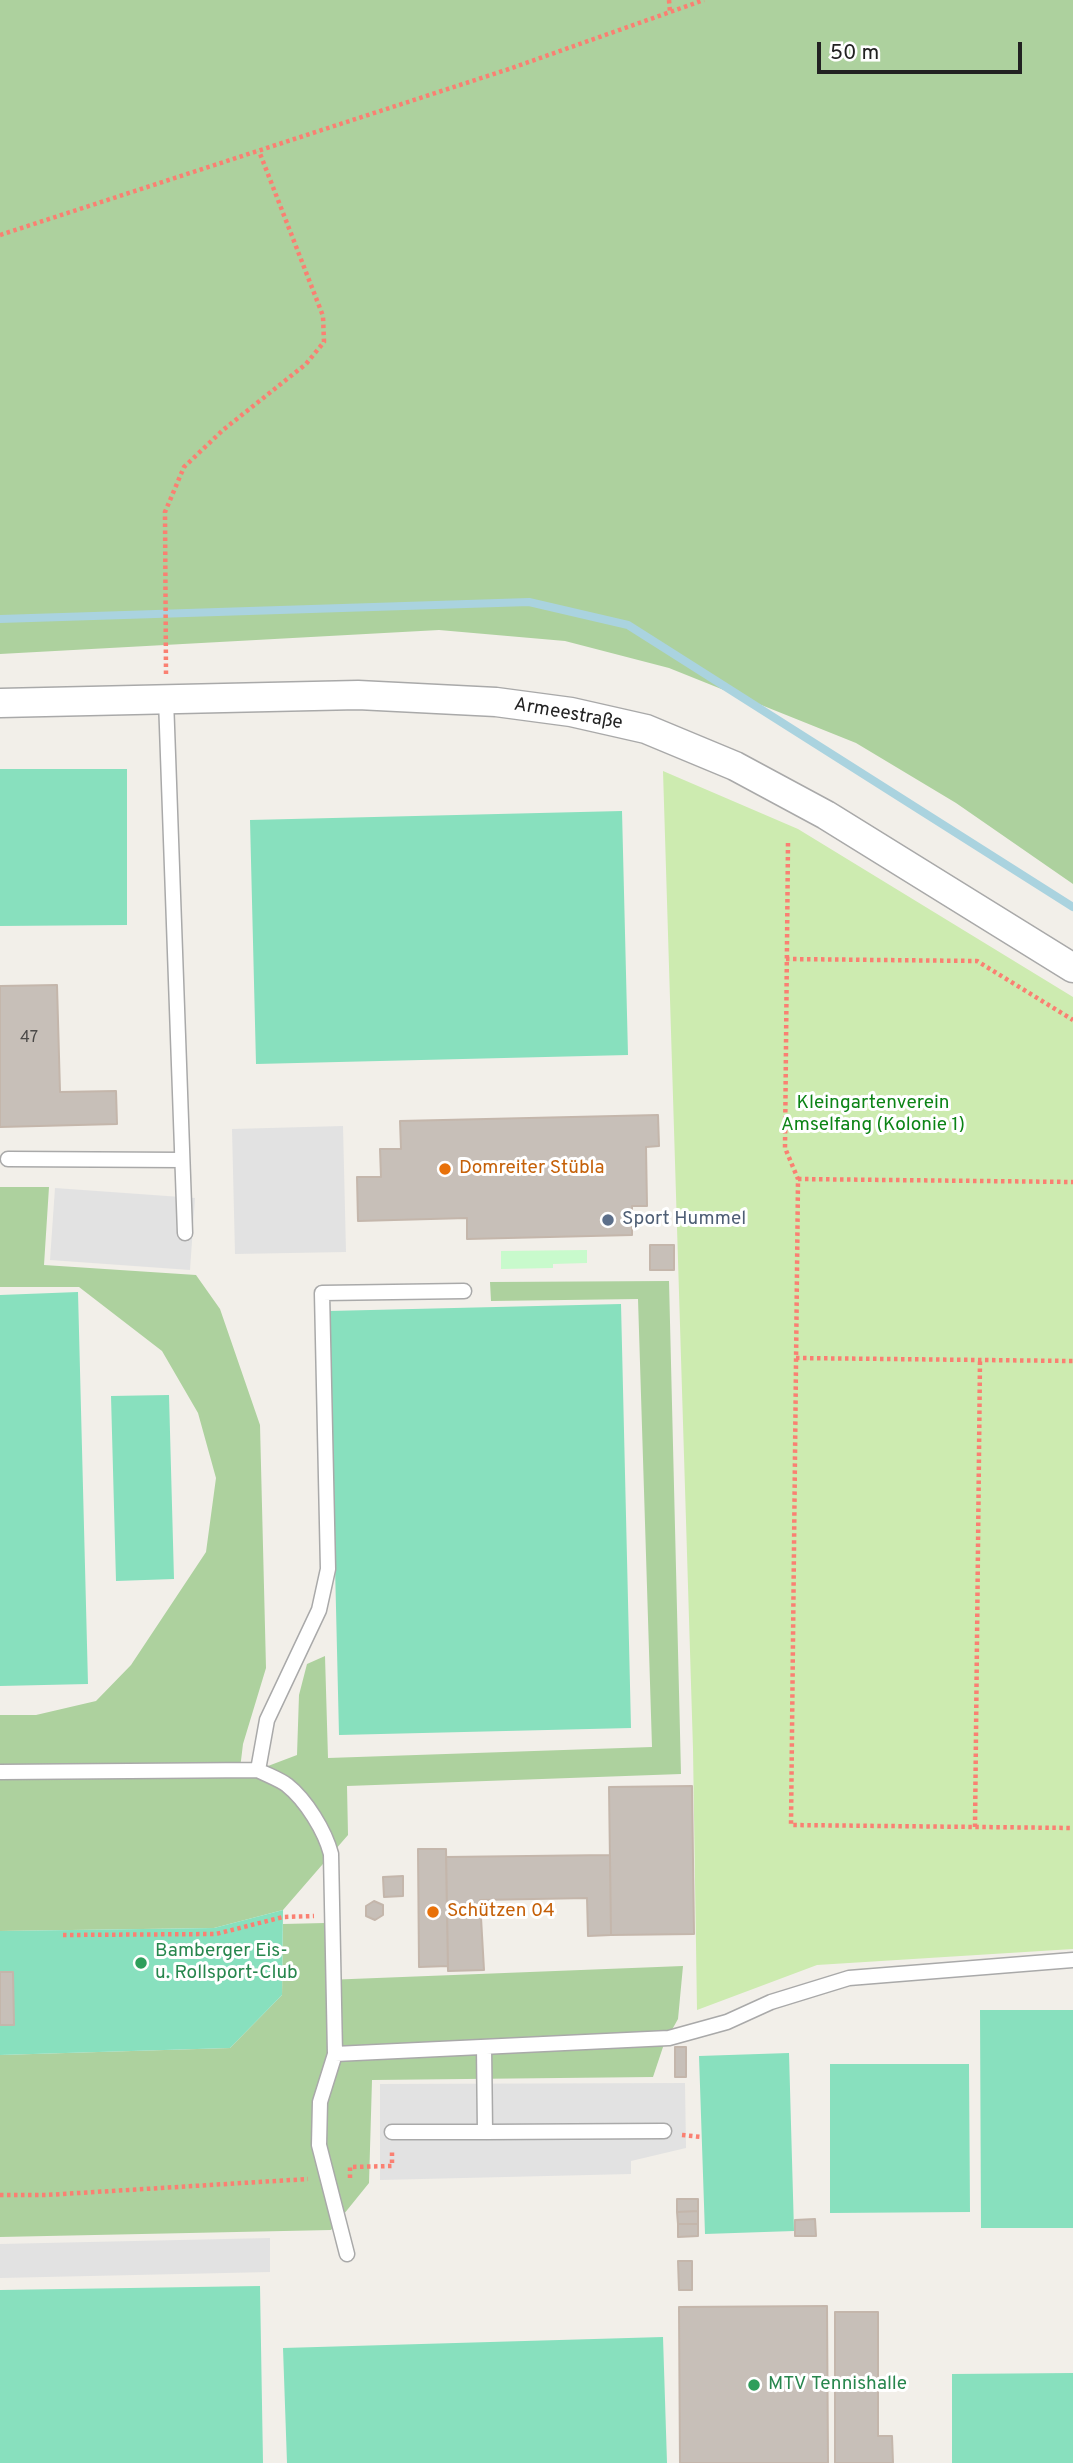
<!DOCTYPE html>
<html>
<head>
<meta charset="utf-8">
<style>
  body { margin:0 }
  #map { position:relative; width:1073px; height:2463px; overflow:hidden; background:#f2efe9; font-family:Overpass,sans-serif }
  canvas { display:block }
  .scale { position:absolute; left:817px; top:42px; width:205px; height:32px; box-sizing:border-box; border:4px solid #222; border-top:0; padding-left:9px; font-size:21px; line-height:24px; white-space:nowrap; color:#222; -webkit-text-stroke:5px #fff; paint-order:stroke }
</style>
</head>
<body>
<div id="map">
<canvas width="1073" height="2463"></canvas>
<div class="scale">50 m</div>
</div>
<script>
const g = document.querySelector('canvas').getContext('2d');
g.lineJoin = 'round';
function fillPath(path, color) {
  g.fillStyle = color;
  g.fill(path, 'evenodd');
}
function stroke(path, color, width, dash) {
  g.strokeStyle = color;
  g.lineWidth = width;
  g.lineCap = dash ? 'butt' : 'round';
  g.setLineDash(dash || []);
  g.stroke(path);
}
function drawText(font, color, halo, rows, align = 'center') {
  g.font = font + ' Overpass,sans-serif';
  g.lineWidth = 6;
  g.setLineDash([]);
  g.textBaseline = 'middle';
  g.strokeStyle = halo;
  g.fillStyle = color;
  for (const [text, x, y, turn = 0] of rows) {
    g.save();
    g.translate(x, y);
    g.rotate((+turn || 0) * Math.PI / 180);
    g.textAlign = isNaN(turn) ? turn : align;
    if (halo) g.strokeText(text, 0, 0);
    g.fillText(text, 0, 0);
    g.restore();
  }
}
fillPath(new Path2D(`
  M663,771L798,829L1073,997V1949L817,1965L697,2010L693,1749Z`), '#cdebb0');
fillPath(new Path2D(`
  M0,0H1073V884L956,803L856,743L669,668L565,641L439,630L0,654Z
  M0,1187H49L44,1265L196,1275L220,1309L260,1425L266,1668L243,1744L239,1777L297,1755L299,1695L307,1664L325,1656L328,1758L652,1747L638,1299L491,1301L490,1282L669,1281L681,1774L347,1786L348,1835L283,1910L214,1928L0,1931V1715H36L96,1701L131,1665L206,1552L216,1478L198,1413L162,1351L79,1287H0Z
  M325,1923L326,1980L683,1966L678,2019L664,2044L653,2077L372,2080L369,2183L331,2230L0,2237V2055L230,2048L282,1995L283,1924Z`), '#add19e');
fillPath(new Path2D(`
  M587,1250V1263L553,1264V1268L501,1269V1251Z`), '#c8facc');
fillPath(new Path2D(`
  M0,769H127V925L0,926Z
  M622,811L628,1055L256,1064L250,820Z
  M78,1292L88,1684L0,1686V1295Z
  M621,1304L631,1728L339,1735L329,1311Z
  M169,1395L174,1579L116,1581L111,1396Z
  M283,1910L282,1995L230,2048L0,2055V1931L214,1928Z
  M980,2010H1073V2228H981Z
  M789,2053L794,2231L705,2234L699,2056Z
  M830,2064H969L970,2212L830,2213Z
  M260,2286L263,2463H0V2290Z
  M663,2337L667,2463H287L283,2348Z
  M1073,2373V2463H952V2374Z`), '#88e0be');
fillPath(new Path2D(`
  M343,1126L346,1252L235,1254L232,1129Z
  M55,1188L195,1198L190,1270L50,1260Z
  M685,2083L686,2148L631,2161V2174L380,2180V2084Z
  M270,2238V2272L0,2278V2244Z`), '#e2e2e2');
stroke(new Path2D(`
  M0,619L529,602L628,625L1073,907`), '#aad3df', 8);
const building = new Path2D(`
  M57,985L60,1092L116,1091L117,1124L0,1127V986Z
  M658,1115L659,1146L646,1147L647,1206H632V1235L467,1239V1218L358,1221L357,1177H381L380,1149H401L400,1121Z
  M650,1245H674V1270H650Z
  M692,1786L694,1934L611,1935L609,1787Z
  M418,1849H446L448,1966L419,1967Z
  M610,1855L611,1935L588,1936L587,1898L480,1900L484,1970L448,1971L446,1857Z
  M403,1876V1896L384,1897L383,1877Z
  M374,1901L383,1905V1915L375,1920L366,1916V1906Z
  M0,1972H13L14,2025H0Z
  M675,2047H686V2077H675Z
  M677,2199H698V2211L677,2212Z
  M698,2211V2224H678L677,2212Z
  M815,2219L816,2236H795V2220Z
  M678,2224H698V2236L678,2237Z
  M678,2261H692V2290H679Z
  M827,2306L828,2463H680L679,2307Z
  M835,2312H878V2436H892L893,2463H835Z`);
fillPath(building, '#c7bfb8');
stroke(building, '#c4b6ab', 2);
const lane = new Path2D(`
  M166,699L185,1233
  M8,1159L182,1160
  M258,1770L267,1720L319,1610L328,1569L322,1293L464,1291
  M0,1772L258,1770C267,1775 279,1779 287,1785C306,1800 325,1831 331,1854L335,2054L320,2102L319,2145L347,2254
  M335,2054L669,2038L727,2022L771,2002L849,1978L1073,1960
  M392,2132H485L484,2047
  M485,2132L664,2131`);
const street = new Path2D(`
  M0,703L358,695L496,702L571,712L646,729L735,766L826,815L1073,968`);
stroke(lane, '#a9a9a9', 17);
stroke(street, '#a9a9a9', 31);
stroke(new Path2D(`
  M669,0L670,12
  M0,235L509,69L704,0
  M166,674L165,512L184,467L223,430L306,364L324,342L323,316L259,151
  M788,843L785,1148L798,1179L791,1825L1073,1828
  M786,959L977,961L1073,1020
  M798,1179L1073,1182
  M796,1358L1073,1361
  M975,1827L980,1360
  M63,1935L216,1934L283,1917L314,1916
  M682,2135L702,2137
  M350,2178V2167L392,2166V2150
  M0,2195H46L308,2179`), '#fa8072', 4.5, [3.5, 3.5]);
stroke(lane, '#fff', 14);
stroke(street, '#fff', 28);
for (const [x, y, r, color] of [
  [445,1169,7,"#e8710a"],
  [608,1220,7,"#5c6f8a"],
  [433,1912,7,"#e8710a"],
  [141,1963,7,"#2e9e5b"],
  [754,2385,7,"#2e9e5b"]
]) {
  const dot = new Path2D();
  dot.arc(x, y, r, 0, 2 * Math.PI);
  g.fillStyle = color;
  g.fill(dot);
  stroke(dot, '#fff', 2.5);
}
drawText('16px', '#4b4948', null, [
  ["47",29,1039]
]);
drawText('19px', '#222', '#fff', [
  ["Armeestraße",568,715,10]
]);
drawText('19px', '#0c8416', '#fff', [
  ["Kleingartenverein",873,1104],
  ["Amselfang (Kolonie 1)",873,1126]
]);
drawText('19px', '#c56008', '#fff', [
  ["Domreiter Stübla",459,1169],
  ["Schützen 04",447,1912]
], 'left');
drawText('19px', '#4e5e75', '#fff', [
  ["Sport Hummel",622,1220]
], 'left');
drawText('19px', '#27864d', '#fff', [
  ["Bamberger Eis-",155,1952],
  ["u. Rollsport-Club",155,1974],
  ["MTV Tennishalle",768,2385]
], 'left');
</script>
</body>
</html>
